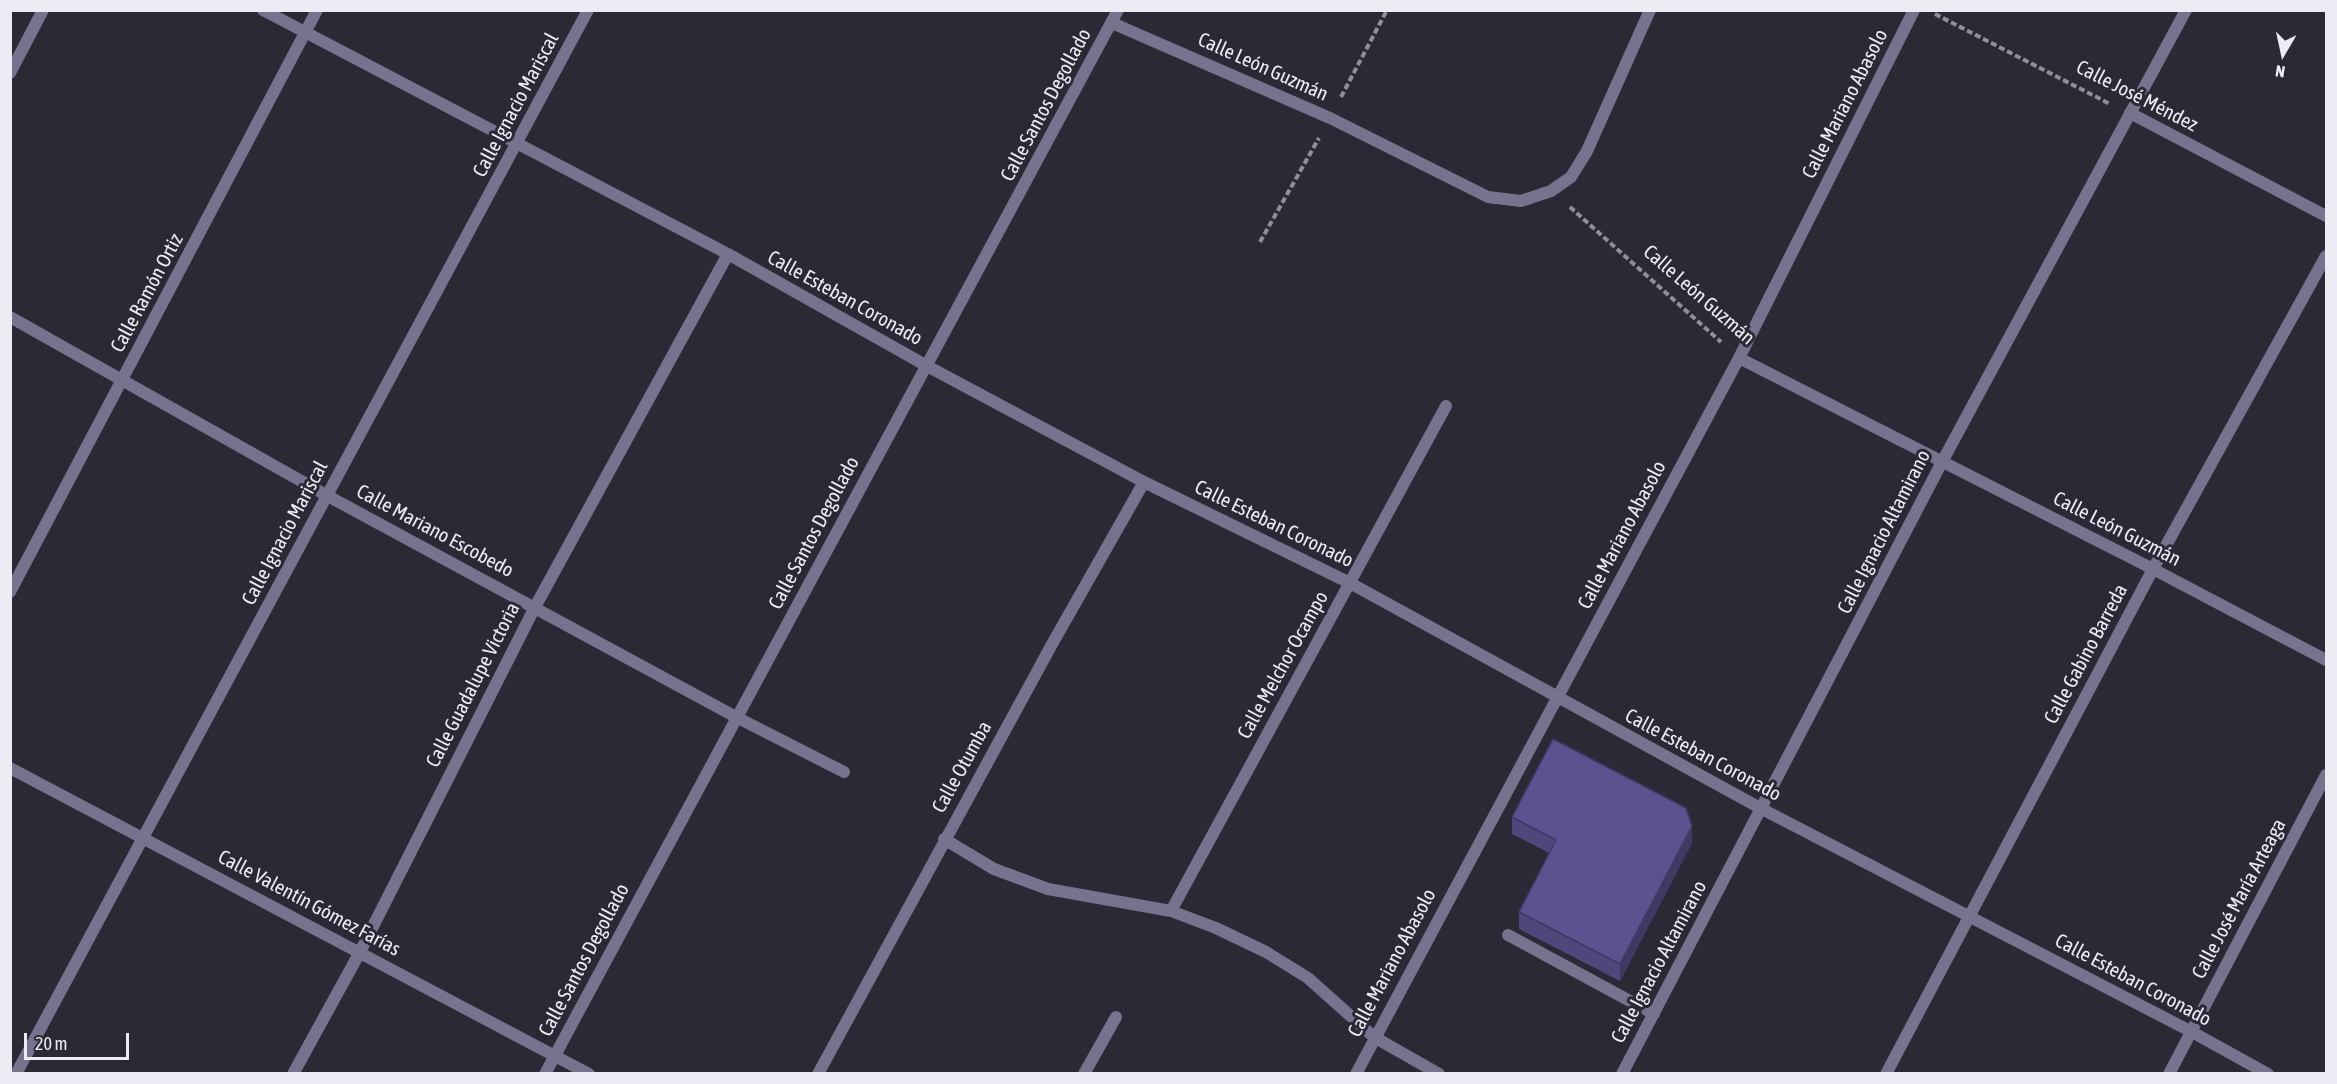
<!DOCTYPE html>
<html>
<head>
<meta charset="utf-8">
<style>
  body { margin:0 }
  #map { position:relative; width:2337px; height:1084px; overflow:hidden; background:#2b2936; font-family:"Asap Condensed",sans-serif }
  canvas { display:block }
  .frame { position:absolute; inset:0; border:12px solid #edecf5; pointer-events:none }
  .north { position:absolute; left:2253px; top:24px; width:60px; height:60px; -webkit-text-stroke:4px #2b2936; paint-order:stroke; rotate:189deg; font-size:16px; font-weight:700; line-height:24px; text-align:center; color:#edecf5 }
  .north::after { content:''; display:block; margin:auto; width:21px; height:27px; background:#edecf5; clip-path:polygon(50% 0,100% 100%,50% 72%,0 100%) }
  .scale { position:absolute; left:24px; top:1033px; width:105px; height:27px; box-sizing:border-box; border:3px solid #edecf5; border-top:0; padding-left:8px; font-size:18px; line-height:21px; white-space:nowrap; color:#edecf5; -webkit-text-stroke:4px #2b2936; paint-order:stroke }
</style>
</head>
<body>
<div id="map">
<canvas width="2337" height="1084"></canvas>
<div class="frame"></div>
<div class="north">N</div>
<div class="scale">20 m</div>
</div>
<script>
const g = document.querySelector('canvas').getContext('2d');
g.lineJoin = 'round';
function stroke(path, color, width, dash) {
  g.strokeStyle = color;
  g.lineWidth = width;
  g.lineCap = dash ? 'butt' : 'round';
  g.setLineDash(dash || []);
  g.stroke(path);
}
function fillPath(path, color) {
  g.fillStyle = color;
  g.fill(path, 'evenodd');
}
function drawText(font, color, halo, rows, align = 'center') {
  g.font = font + ' "Asap Condensed",sans-serif';
  g.lineWidth = 6;
  g.setLineDash([]);
  g.textBaseline = 'middle';
  g.strokeStyle = halo;
  g.fillStyle = color;
  for (const [text, x, y, turn = 0] of rows) {
    g.save();
    g.translate(x, y);
    g.rotate((+turn || 0) * Math.PI / 180);
    g.textAlign = isNaN(turn) ? turn : align;
    if (halo) g.strokeText(text, 0, 0);
    g.fillText(text, 0, 0);
    g.restore();
  }
}
stroke(new Path2D(`
  M1935,14L2110,104
  M1341,97L1387,10
  M1570,207L1721,342
  M1260,242L1319,138`), '#908e99', 4, [6, 3]);
stroke(new Path2D(`
  M1508,935L1654,1014`), '#76738f', 12);
stroke(new Path2D(`
  M263,10L728,254L927,366L1144,482L1350,583L1762,809L2192,1032L2268,1074
  M1112,23L1330,118L1488,197L1521,201L1551,191L1571,177L1587,151L1650,10
  M10,73L43,10
  M2130,113L2326,216
  M10,317L326,495L736,717L844,772
  M1739,358L2153,569L2326,660
  M10,592L317,10
  M10,768L589,1074
  M944,839L994,869L1048,889L1171,911L1216,928L1266,952L1308,978L1374,1037L1439,1074
  M1171,911L1446,406
  M16,1074L588,10
  M293,1074L360,952L535,607L728,254
  M545,1074L1118,10
  M818,1074L1051,646L1144,482
  M1084,1074L1116,1017
  M1356,1074L1739,358L1914,10
  M1886,1074L2153,569L2326,256
  M2169,1074L2326,775`), '#76738f', 12);
stroke(new Path2D(`
  M1622,1074L1942,462L2186,10`), '#76738f', 12);
fillPath(new Path2D(`
  M1512,817L1692,843L1620,981L1519,929V912L1549,853L1512,834Z`), '#4f477b');
fillPath(new Path2D(`
  M1692,826V843L1620,981V964Z`), '#403964');
const building = new Path2D(`
  M1553,739L1686,808L1692,826L1620,964L1519,912L1556,840L1512,817Z`);
fillPath(building, '#5c528f');
stroke(building, '#403964', 1.5);
drawText('20px', '#edecf5', '#2b2936', [
  ["Calle León Guzmán",1263,67,24],
  ["Calle José Méndez",2137,96,27],
  ["Calle Mariano Abasolo",1845,104,-63],
  ["Calle Ignacio Mariscal",516,105,-62],
  ["Calle Santos Degollado",1046,105,-62],
  ["Calle Ramón Ortiz",147,293,-62],
  ["Calle León Guzmán",1699,295,41],
  ["Calle Esteban Coronado",845,298,29],
  ["Calle Esteban Coronado",1274,524,26],
  ["Calle León Guzmán",2117,529,27],
  ["Calle Mariano Escobedo",435,531,28],
  ["Calle Ignacio Altamirano",1884,532,-63],
  ["Calle Ignacio Mariscal",285,533,-62],
  ["Calle Santos Degollado",814,533,-62],
  ["Calle Mariano Abasolo",1622,535,-62],
  ["Calle Gabino Barreda",2086,654,-62],
  ["Calle Melchor Ocampo",1283,665,-61],
  ["Calle Guadalupe Victoria",473,685,-63],
  ["Calle Esteban Coronado",1703,755,28],
  ["Calle Otumba",962,767,-61],
  ["Calle José María Arteaga",2239,899,-62],
  ["Calle Valentín Gómez Farías",309,903,28],
  ["Calle Santos Degollado",584,960,-62],
  ["Calle Ignacio Altamirano",1659,962,-62],
  ["Calle Mariano Abasolo",1392,963,-62],
  ["Calle Esteban Coronado",2133,980,28]
]);
</script>
</body>
</html>
